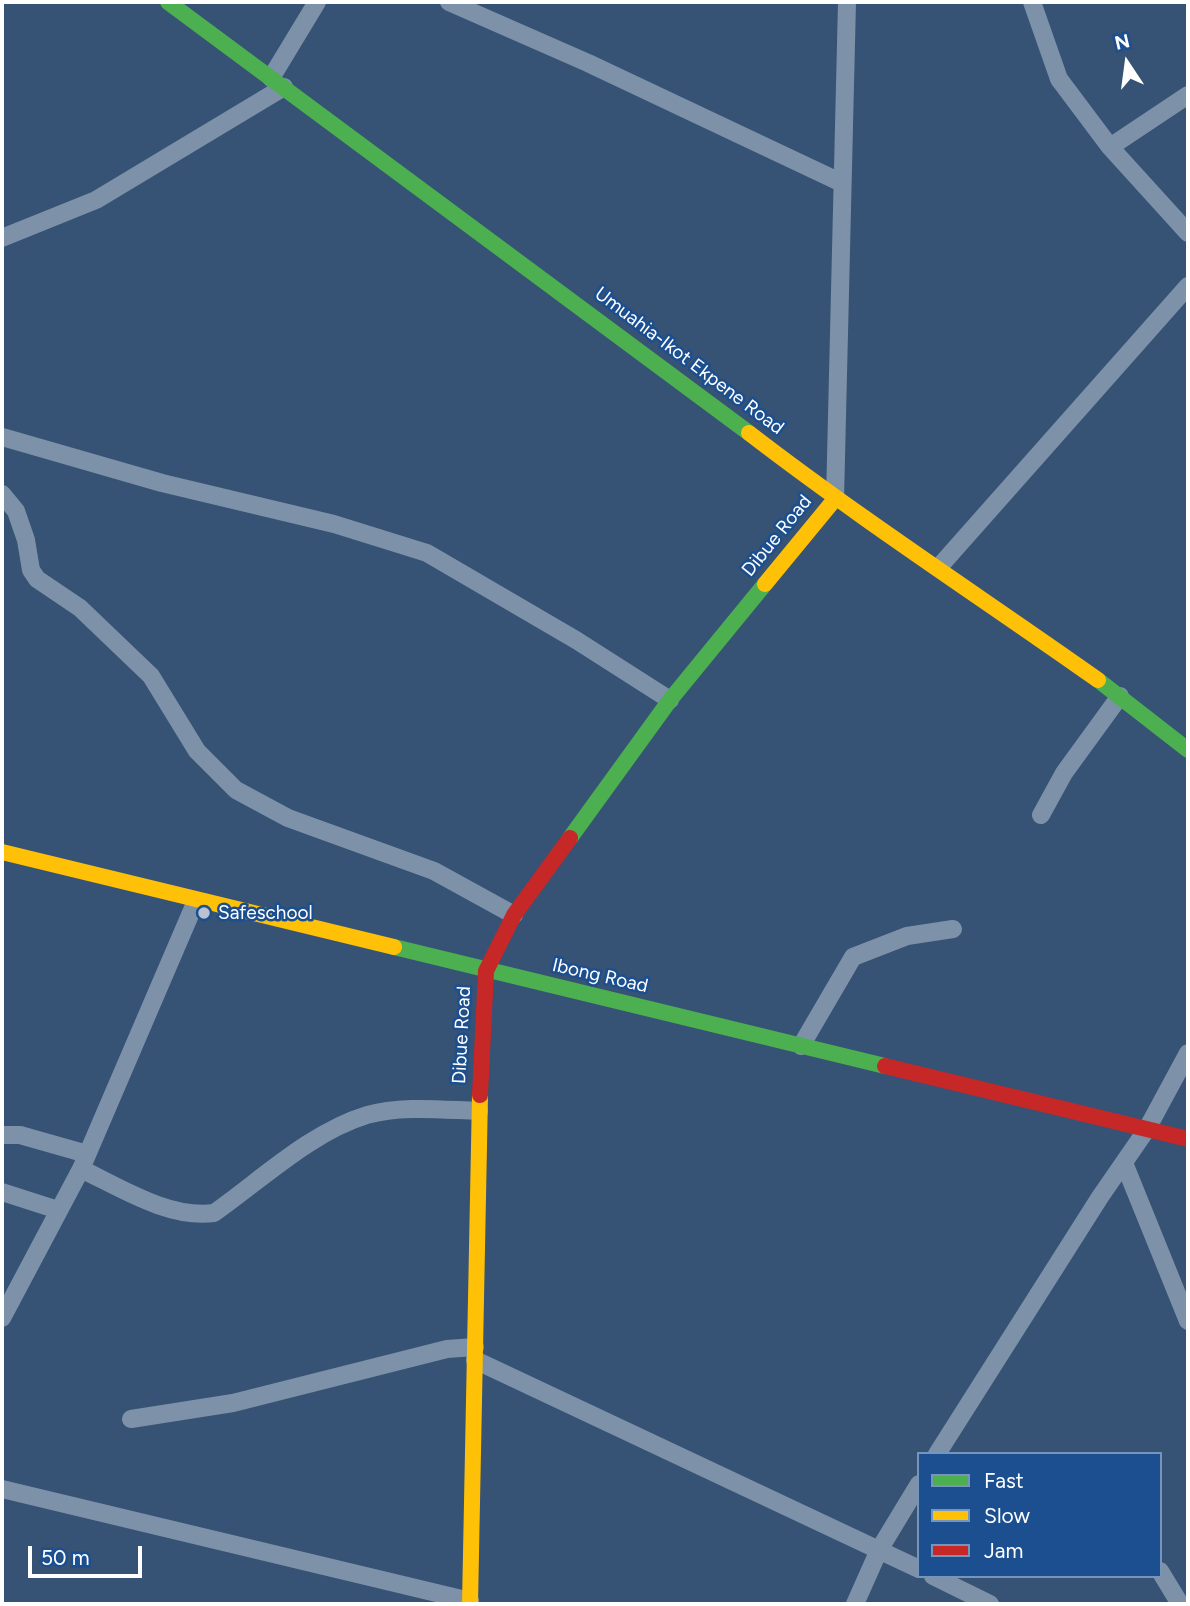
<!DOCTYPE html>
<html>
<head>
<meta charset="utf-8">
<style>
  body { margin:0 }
  #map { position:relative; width:1190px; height:1606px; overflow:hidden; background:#365274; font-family:Figtree,sans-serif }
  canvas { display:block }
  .frame { position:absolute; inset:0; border:4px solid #fff; pointer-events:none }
  .legend { position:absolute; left:917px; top:1452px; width:245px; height:126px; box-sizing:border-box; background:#1b4f8f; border:2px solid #7695bc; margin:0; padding:9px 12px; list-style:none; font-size:21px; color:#fff }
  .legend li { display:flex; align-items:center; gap:14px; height:35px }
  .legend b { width:35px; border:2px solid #7695bc }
  .north { position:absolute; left:1092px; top:28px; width:70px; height:70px; -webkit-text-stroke:5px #1b4f8f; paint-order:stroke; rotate:347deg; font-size:19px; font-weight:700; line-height:28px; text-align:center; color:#fff }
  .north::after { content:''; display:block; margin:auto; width:24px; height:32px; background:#fff; clip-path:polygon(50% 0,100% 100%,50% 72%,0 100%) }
  .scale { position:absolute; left:28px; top:1546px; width:114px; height:32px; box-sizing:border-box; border:4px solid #fff; border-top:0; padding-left:9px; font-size:21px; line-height:24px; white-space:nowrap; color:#fff; -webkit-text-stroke:5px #1b4f8f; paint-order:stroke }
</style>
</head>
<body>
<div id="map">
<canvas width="1190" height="1606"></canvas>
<div class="frame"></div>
<ul class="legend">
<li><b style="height:9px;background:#4caf50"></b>Fast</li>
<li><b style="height:9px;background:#ffc107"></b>Slow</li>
<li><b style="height:9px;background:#c62828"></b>Jam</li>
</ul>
<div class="north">N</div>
<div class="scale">50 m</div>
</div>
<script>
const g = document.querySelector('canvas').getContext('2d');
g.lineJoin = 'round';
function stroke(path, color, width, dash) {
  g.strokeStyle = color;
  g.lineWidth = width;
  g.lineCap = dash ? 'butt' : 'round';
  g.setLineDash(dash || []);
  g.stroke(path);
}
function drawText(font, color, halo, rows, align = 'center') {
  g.font = font + ' Figtree,sans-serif';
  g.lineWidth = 5;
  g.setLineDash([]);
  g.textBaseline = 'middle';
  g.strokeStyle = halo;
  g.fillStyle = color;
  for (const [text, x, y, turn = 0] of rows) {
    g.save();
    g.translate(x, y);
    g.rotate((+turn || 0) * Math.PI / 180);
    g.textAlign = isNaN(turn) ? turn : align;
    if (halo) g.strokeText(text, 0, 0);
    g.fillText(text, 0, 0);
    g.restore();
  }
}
stroke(new Path2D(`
  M449,2L588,63L842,183
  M1032,2L1059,79L1110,147L1188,233
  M271,78L317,2
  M1110,147L1188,95
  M2,238L96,200L284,87
  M2,437L162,483L334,524L427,553L576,640L670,700
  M2,494L16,511L26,540L31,570L37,579L80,608L151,676L197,751L236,790L288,818L434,871L514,915
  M835,499L847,2
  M939,567L1188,286
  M1041,815L1064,773L1120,696
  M801,1046L853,957L907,936L953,929
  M2,1135H20L87,1154
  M1124,1163L1188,1321
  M81,1169C121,1188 169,1219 214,1213C261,1180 311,1132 367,1115C402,1105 444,1110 479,1111
  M2,1192L58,1210
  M2,1318L81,1169L196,901
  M475,1360L919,1569
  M131,1419L233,1403L447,1349L475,1347
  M937,1454L1100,1197L1147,1129L1188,1053
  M2,1489L470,1601
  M1160,1571L1180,1604
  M933,1576L990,1604
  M855,1604L879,1550L919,1484`), '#7d92a8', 18);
stroke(new Path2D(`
  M168,2L749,433
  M1098,680L1188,750
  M570,838L670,700L765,584
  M394,947L885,1066`), '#4caf50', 16);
stroke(new Path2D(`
  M749,433C862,520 982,598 1098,680
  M765,584L835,499
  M2,852L394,947
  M470,1604L480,1095`), '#ffc107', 16);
stroke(new Path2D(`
  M885,1066L1188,1139
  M480,1095L486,971L514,915L570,838`), '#c62828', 16);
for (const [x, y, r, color] of [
  [204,913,7,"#b9c2ce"]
]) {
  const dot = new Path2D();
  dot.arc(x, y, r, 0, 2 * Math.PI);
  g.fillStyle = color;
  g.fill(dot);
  stroke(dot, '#1b4f8f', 2.5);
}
drawText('19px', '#fff', '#1b4f8f', [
  ["Umuahia-Ikot Ekpene Road",689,361,37],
  ["Dibue Road",777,536,-51],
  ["Ibong Road",600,976,13],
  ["Dibue Road",462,1035,-87]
]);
drawText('19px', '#fff', '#1b4f8f', [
  ["Safeschool",218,913]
], 'left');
</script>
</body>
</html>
